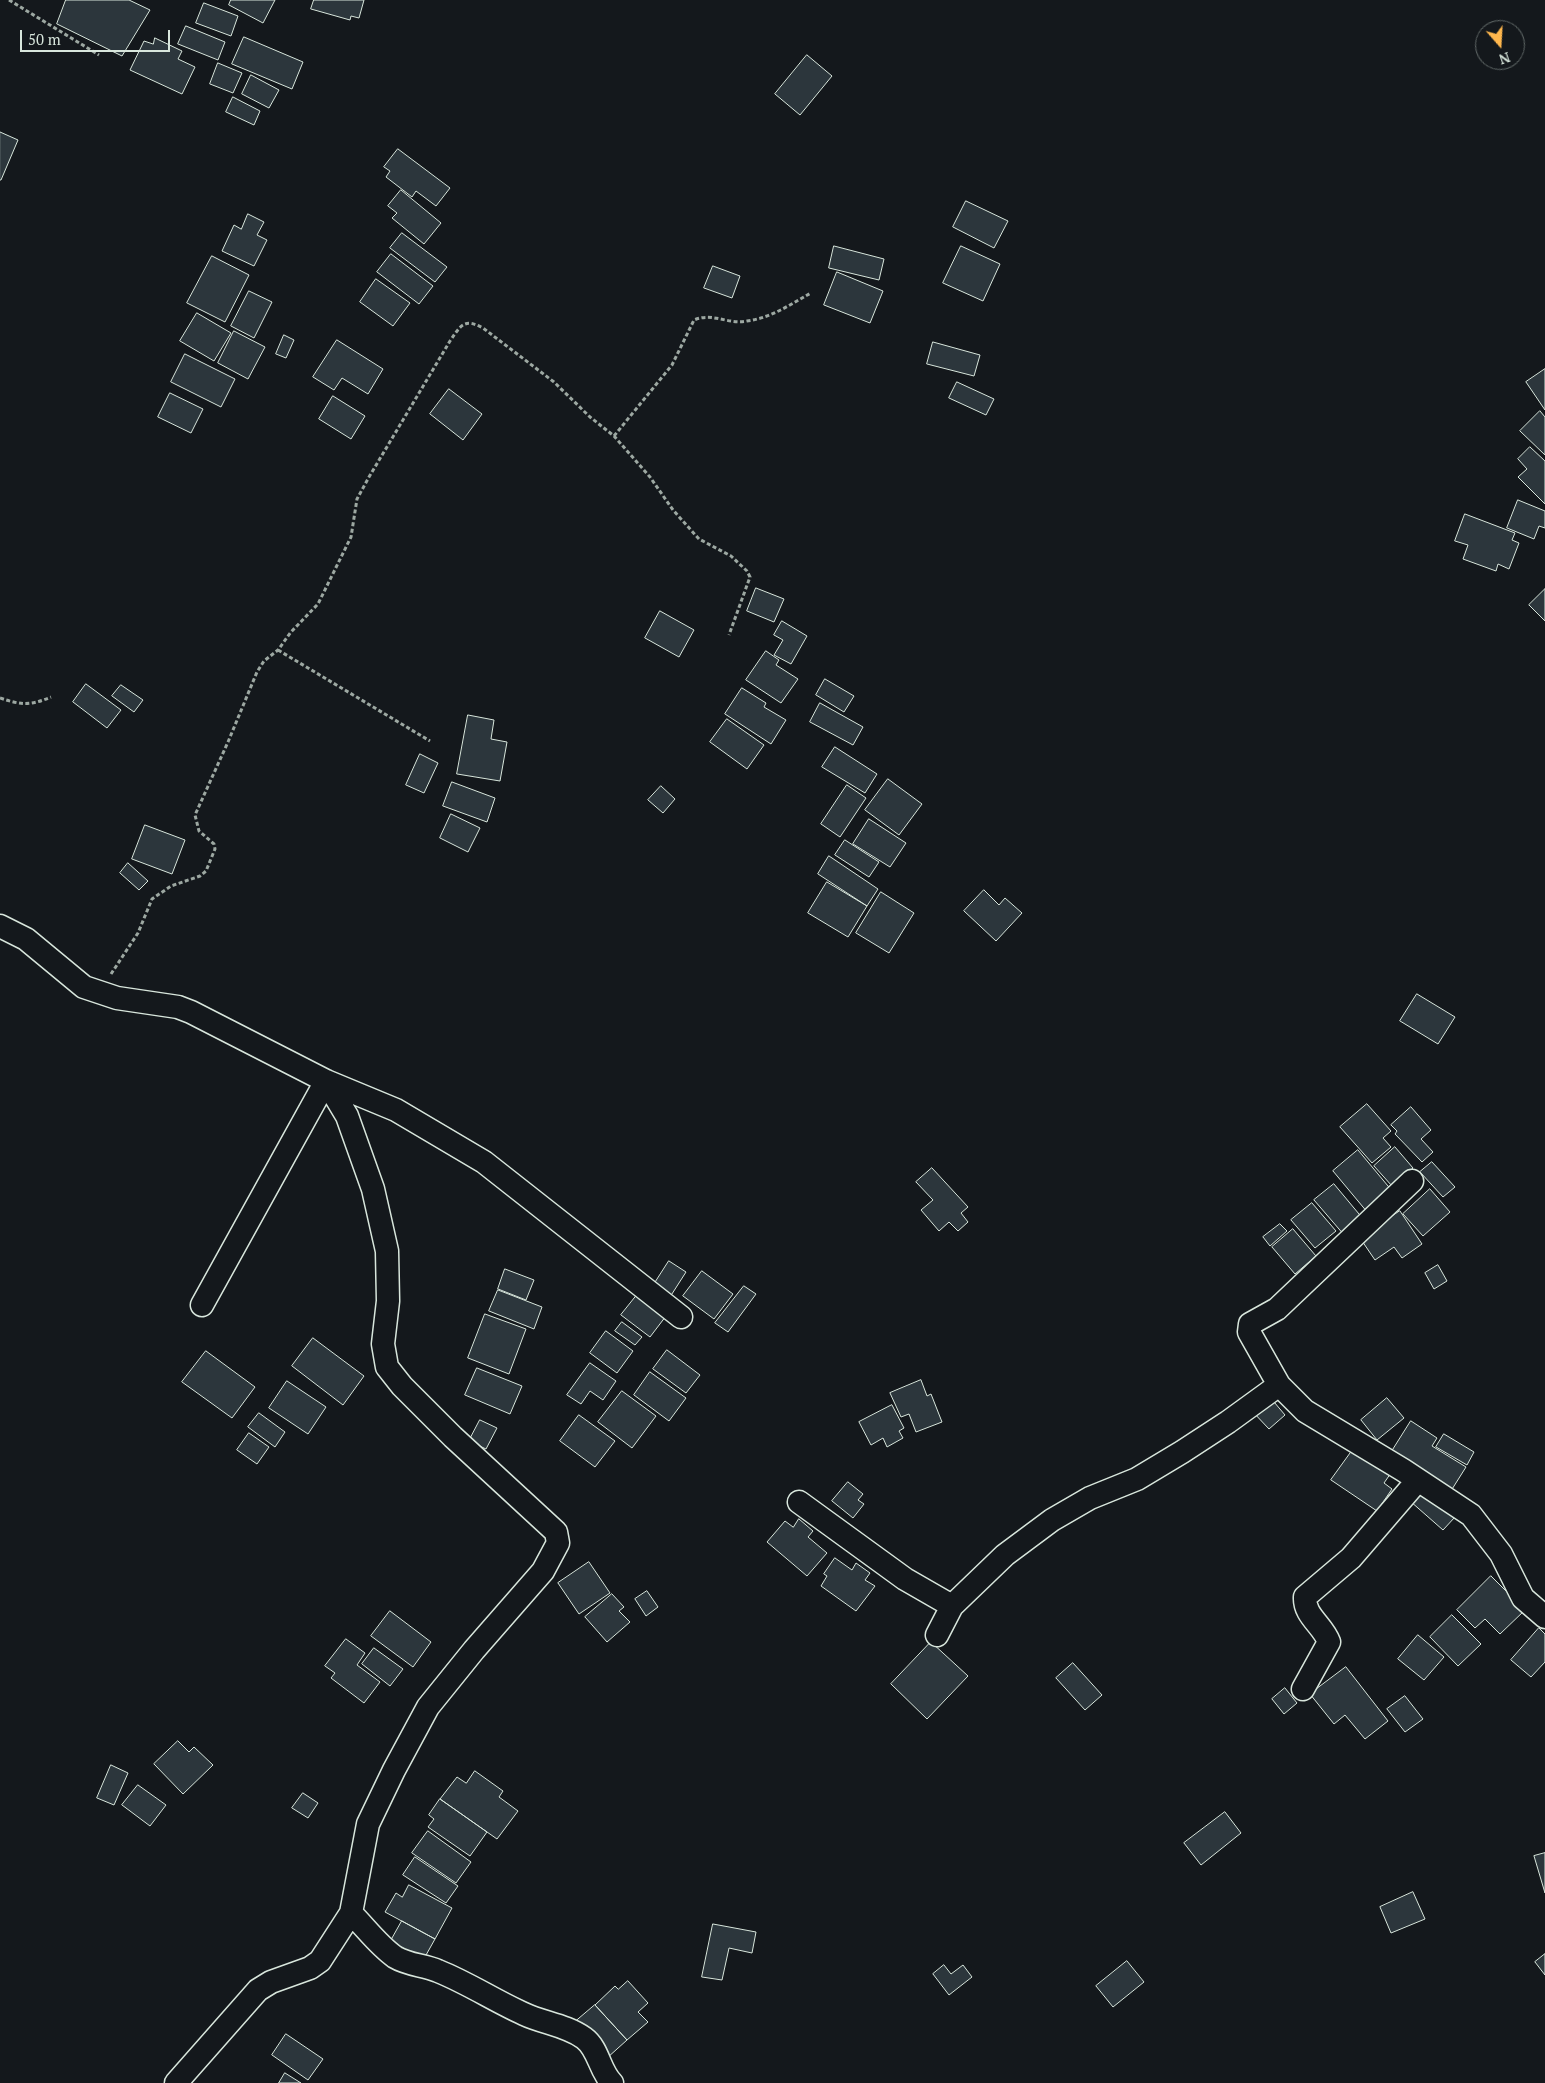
<!DOCTYPE html>
<html>
<head>
<meta charset="utf-8">
<style>
  body { margin:0 }
  #map { position:relative; width:1545px; height:2083px; overflow:hidden; background:#14181c; font-family:"PT Serif",serif }
  canvas { display:block }
  .north { position:absolute; left:1475px; top:20px; width:50px; height:50px; box-sizing:border-box; background:#14181c; border:1px solid #626a69; border-radius:50%; rotate:161deg; font-size:14px; font-weight:700; line-height:20px; text-align:center; color:#d8e6dc }
  .north::after { content:''; display:block; margin:auto; width:18px; height:22px; background:#ffb74d; clip-path:polygon(50% 0,100% 100%,50% 72%,0 100%) }
  .scale { position:absolute; left:20px; top:30px; width:150px; height:22px; box-sizing:border-box; border:2px solid #d8e6dc; border-top:0; padding-left:6px; font-size:15px; line-height:18px; white-space:nowrap; color:#d8e6dc; -webkit-text-stroke:4px #14181c; paint-order:stroke }
</style>
</head>
<body>
<div id="map">
<canvas width="1545" height="2083"></canvas>
<div class="north">N</div>
<div class="scale">50 m</div>
</div>
<script>
const g = document.querySelector('canvas').getContext('2d');
g.lineJoin = 'round';
function fillPath(path, color) {
  g.fillStyle = color;
  g.fill(path, 'evenodd');
}
function stroke(path, color, width, dash) {
  g.strokeStyle = color;
  g.lineWidth = width;
  g.lineCap = dash ? 'butt' : 'round';
  g.setLineDash(dash || []);
  g.stroke(path);
}
const building = new Path2D(`
  M66,0H129L150,10L122,56L57,24Z
  M231,0H275L263,23L229,5Z
  M314,0H364L359,18L351,16L350,20L311,9Z
  M204,3L238,16L231,36L196,23Z
  M186,26L225,42L218,60L178,44Z
  M244,37L303,62L292,89L232,64Z
  M155,38L182,51L178,59L195,67L182,94L130,70L144,41L153,44Z
  M807,55L832,76L800,115L775,94Z
  M218,63L242,73L233,93L210,84Z
  M251,75L279,90L269,108L242,94Z
  M233,97L260,111L254,125L226,112Z
  M0,132L18,140L1,180H0Z
  M398,149L450,188L436,206L416,191L412,197L386,177L390,171L384,167Z
  M401,190L441,223L424,244L392,218L397,213L388,206Z
  M966,201L1008,221L994,248L953,227Z
  M248,214L264,222L257,235L267,240L254,266L222,251L234,225L241,229Z
  M402,233L447,267L435,282L390,248Z
  M834,246L884,259L879,280L829,268Z
  M961,246L1000,264L983,301L943,283Z
  M391,254L433,286L419,304L377,272Z
  M212,256L249,275L225,322L187,303Z
  M713,266L740,276L732,298L704,288Z
  M837,272L883,291L870,323L824,305Z
  M376,279L410,303L393,326L360,302Z
  M249,291L272,302L254,338L231,326Z
  M197,313L231,333L214,361L180,341Z
  M234,331L265,347L248,379L218,363Z
  M284,335L294,340L286,358L276,354Z
  M337,340L383,369L368,394L342,378L334,390L313,377Z
  M933,342L980,355L974,376L927,364Z
  M185,354L235,379L221,407L171,382Z
  M1545,369V410L1526,382Z
  M957,382L994,399L986,415L949,398Z
  M449,389L482,414L463,440L430,414Z
  M170,393L203,409L191,433L158,417Z
  M333,396L365,416L351,439L319,419Z
  M1540,411L1545,417V455L1520,431Z
  M1530,447L1545,461V504L1518,477L1527,469L1518,459Z
  M1518,500L1545,511V528L1539,526L1534,539L1507,528Z
  M1465,514L1515,533L1512,540L1519,543L1509,569L1498,564L1496,571L1463,559L1468,545L1455,541Z
  M756,588L784,599L774,622L747,611Z
  M1545,589V621L1529,605Z
  M660,611L694,630L679,657L645,638Z
  M782,621L807,636L791,664L774,655L783,640L774,635Z
  M766,651L779,660L776,665L798,679L781,703L746,680Z
  M825,679L854,696L844,712L816,695Z
  M86,684L121,710L107,728L73,702Z
  M121,685L143,700L134,712L112,696Z
  M742,688L766,703L764,707L786,720L771,744L725,714Z
  M820,703L863,727L853,745L810,722Z
  M468,715L494,720L491,739L507,742L500,781L457,774Z
  M727,719L764,745L747,769L710,742Z
  M835,747L877,774L865,793L822,767Z
  M420,754L438,763L424,793L406,785Z
  M888,779L922,804L899,835L865,810Z
  M452,782L495,798L487,822L443,806Z
  M847,785L866,798L840,837L821,824Z
  M661,786L675,799L663,813L648,800Z
  M451,814L480,828L468,852L440,838Z
  M869,819L906,843L890,867L853,844Z
  M145,825L185,840L172,874L132,859Z
  M845,840L879,862L869,877L835,855Z
  M829,856L878,889L867,906L818,874Z
  M128,863L148,881L139,890L120,873Z
  M827,882L867,906L848,937L808,913Z
  M984,890L999,905L1005,898L1022,913L996,941L964,911Z
  M881,892L914,913L889,953L856,933Z
  M1417,994L1455,1017L1438,1044L1400,1021Z
  M1367,1104L1391,1131L1383,1138L1391,1147L1372,1163L1340,1127Z
  M1411,1107L1431,1130L1421,1139L1433,1152L1422,1162L1395,1134L1397,1131L1391,1125Z
  M1395,1147L1413,1168L1392,1186L1374,1166Z
  M1358,1150L1393,1192L1368,1213L1333,1171Z
  M1432,1162L1455,1187L1443,1197L1420,1172Z
  M932,1168L968,1207L961,1213L968,1222L958,1231L949,1222L939,1231L921,1210L933,1200L916,1182Z
  M1334,1184L1364,1220L1345,1236L1314,1200Z
  M1430,1189L1450,1212L1423,1236L1403,1214Z
  M1312,1203L1336,1231L1315,1248L1291,1220Z
  M1400,1211L1422,1244L1402,1258L1394,1247L1375,1260L1360,1238Z
  M1280,1224L1287,1231L1270,1246L1263,1237Z
  M1293,1229L1316,1256L1295,1274L1272,1247Z
  M669,1261L686,1272L670,1297L653,1286Z
  M1438,1265L1447,1281L1434,1289L1425,1273Z
  M505,1269L534,1280L526,1300L498,1289Z
  M702,1271L733,1294L714,1319L683,1296Z
  M744,1286L756,1294L728,1332L715,1323Z
  M498,1290L542,1307L534,1329L489,1311Z
  M637,1295L666,1316L650,1337L621,1315Z
  M485,1314L526,1329L509,1374L468,1358Z
  M622,1322L642,1337L635,1345L615,1331Z
  M606,1331L633,1351L617,1373L590,1353Z
  M313,1338L364,1376L343,1405L292,1366Z
  M667,1350L700,1375L686,1393L653,1369Z
  M206,1351L255,1387L232,1418L182,1382Z
  M590,1363L616,1381L603,1400L590,1391L581,1404L567,1395Z
  M477,1368L522,1386L510,1414L465,1395Z
  M650,1372L686,1398L669,1421L634,1395Z
  M921,1380L927,1396L931,1394L942,1422L916,1432L909,1414L901,1417L890,1393Z
  M287,1381L326,1407L308,1434L269,1408Z
  M622,1391L656,1416L632,1448L598,1422Z
  M1269,1396L1285,1415L1269,1429L1252,1411Z
  M1387,1398L1404,1418L1377,1440L1361,1420Z
  M892,1405L904,1428L899,1431L903,1438L887,1447L883,1438L871,1445L859,1422Z
  M259,1413L285,1432L275,1447L248,1427Z
  M579,1415L615,1441L595,1467L560,1441Z
  M480,1420L497,1428L486,1449L469,1441Z
  M1411,1421L1437,1438L1432,1446L1466,1467L1449,1494L1389,1456Z
  M249,1433L269,1447L257,1464L237,1450Z
  M1444,1434L1474,1452L1467,1465L1436,1447Z
  M1357,1444L1393,1470L1384,1483L1392,1489L1377,1511L1331,1480Z
  M848,1482L863,1494L858,1500L864,1504L853,1518L832,1501Z
  M1422,1488L1455,1517L1443,1530L1410,1501Z
  M799,1519L813,1531L808,1537L827,1553L807,1576L767,1542L785,1521L793,1527Z
  M835,1558L852,1570L856,1563L870,1573L865,1580L875,1586L856,1611L821,1586L827,1576L824,1574Z
  M589,1562L610,1593L579,1614L558,1583Z
  M1491,1576L1525,1610L1500,1634L1485,1619L1475,1628L1457,1610Z
  M647,1591L658,1607L646,1616L635,1599Z
  M612,1594L624,1607L619,1611L630,1622L607,1642L585,1617Z
  M390,1611L431,1642L413,1667L371,1636Z
  M1452,1615L1481,1644L1458,1666L1430,1637Z
  M1539,1628L1545,1634V1662L1531,1677L1511,1660Z
  M1418,1635L1444,1657L1424,1680L1398,1659Z
  M346,1639L365,1653L357,1665L380,1682L364,1703L331,1678L335,1673L325,1666Z
  M931,1642L968,1676L927,1719L891,1684Z
  M374,1648L403,1669L390,1686L362,1664Z
  M1073,1663L1102,1695L1085,1710L1056,1678Z
  M1346,1667L1388,1721L1365,1739L1345,1715L1334,1724L1310,1694Z
  M1285,1688L1297,1703L1284,1714L1272,1699Z
  M1405,1696L1423,1719L1405,1732L1387,1709Z
  M178,1741L189,1752L194,1747L213,1765L183,1794L154,1764Z
  M111,1765L128,1773L114,1805L97,1798Z
  M475,1771L503,1791L499,1797L518,1811L497,1839L440,1799L457,1777L466,1783Z
  M138,1785L166,1805L150,1826L122,1805Z
  M303,1793L318,1803L308,1818L292,1808Z
  M440,1799L487,1832L470,1856L428,1827L434,1819L429,1815Z
  M1225,1812L1241,1833L1201,1865L1184,1843Z
  M428,1831L471,1862L456,1883L412,1853Z
  M1545,1853V1893L1534,1856Z
  M415,1857L458,1886L446,1903L403,1875Z
  M409,1885L452,1908L435,1939L385,1912L396,1893L402,1897Z
  M1413,1892L1425,1919L1391,1933L1380,1907Z
  M402,1921L435,1939L421,1964L388,1946Z
  M713,1924L756,1932L752,1953L729,1948L722,1980L702,1977Z
  M1545,1954V1975L1535,1962Z
  M1127,1961L1144,1982L1113,2007L1096,1986Z
  M944,1965L951,1974L963,1965L972,1977L949,1995L933,1974Z
  M628,1981L648,2003L638,2012L648,2022L627,2040L595,2005L615,1986L618,1989Z
  M595,2005L627,2040L607,2058L575,2022Z
  M286,2034L323,2059L308,2080L272,2055Z
  M285,2073L301,2083H279Z`);
fillPath(building, '#2c363c');
stroke(building, '#d8e6dc', 1);
const minor = new Path2D(`
  M0,926L26,939L84,987L117,998L178,1007L191,1012L326,1081L396,1110L484,1162L681,1317
  M1412,1181L1277,1309L1250,1324L1249,1332L1279,1385L1305,1411L1403,1470L1471,1515L1501,1554L1523,1598L1545,1617
  M799,1502L905,1579L952,1606
  M937,1635L952,1606L1005,1555L1052,1520L1090,1498L1137,1479L1182,1452L1228,1422L1279,1385
  M1303,1689L1329,1642C1323,1625 1304,1616 1305,1597L1351,1558L1418,1480
  M351,1913C366,1928 378,1945 395,1957C408,1965 424,1965 438,1971C468,1983 495,2001 524,2014C543,2023 566,2025 584,2038C599,2049 599,2070 612,2083
  M176,2083L258,1990L271,1982L310,1968L320,1961L351,1913L368,1824L394,1770L428,1707L474,1650L543,1571L558,1543L556,1532L453,1437L402,1386L387,1367L383,1344L388,1301L387,1251L373,1189L347,1116L326,1081L202,1305`);
stroke(minor, '#d8e6dc', 25);
stroke(new Path2D(`
  M9,0L99,55
  M614,436L672,365L694,320C713,312 728,325 747,321C771,318 791,304 811,293
  M278,650L430,741
  M0,698C21,705 30,706 51,697
  M111,974L138,933L152,899L171,886L200,876L206,871L215,849L214,844L199,831L195,815L228,742L257,672L264,661L278,650L291,632L318,604L351,537L357,499L369,477L450,341C461,325 464,318 483,328L554,382L590,417L614,436L650,477L673,510L699,539L731,556L747,571L750,577L729,635`), '#9da8a2', 3, [4, 2.5]);
stroke(minor, '#14181c', 22);
</script>
</body>
</html>
